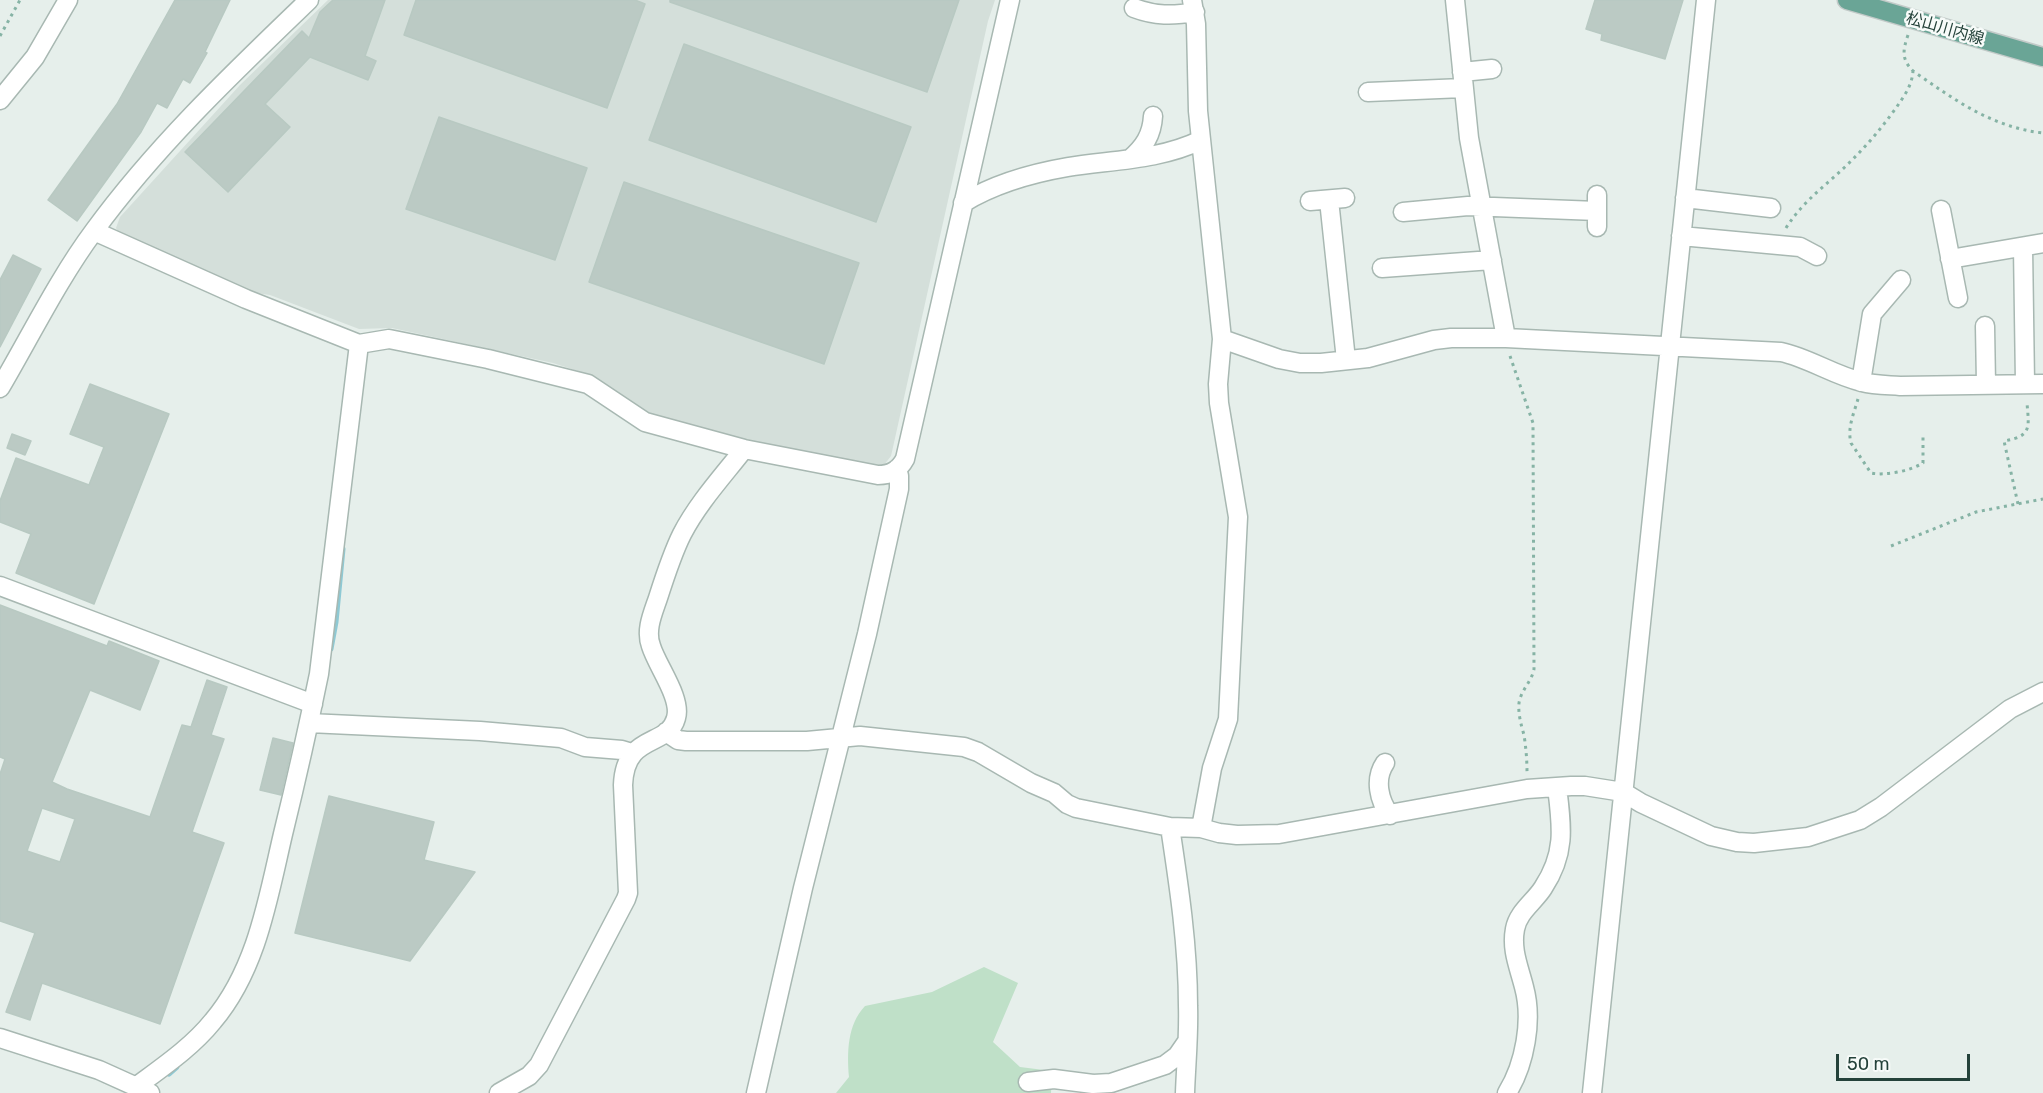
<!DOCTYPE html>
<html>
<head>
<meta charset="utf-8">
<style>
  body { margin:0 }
  #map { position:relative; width:2043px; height:1093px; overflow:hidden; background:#e6efeb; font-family:Rubik,sans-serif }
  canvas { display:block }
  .scale { position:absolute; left:1836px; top:1054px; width:134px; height:27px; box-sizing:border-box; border:3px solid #24423a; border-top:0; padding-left:8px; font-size:18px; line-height:21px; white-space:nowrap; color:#24423a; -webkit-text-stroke:4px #f7fbf9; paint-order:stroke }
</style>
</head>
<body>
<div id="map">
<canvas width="2043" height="1093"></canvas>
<div class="scale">50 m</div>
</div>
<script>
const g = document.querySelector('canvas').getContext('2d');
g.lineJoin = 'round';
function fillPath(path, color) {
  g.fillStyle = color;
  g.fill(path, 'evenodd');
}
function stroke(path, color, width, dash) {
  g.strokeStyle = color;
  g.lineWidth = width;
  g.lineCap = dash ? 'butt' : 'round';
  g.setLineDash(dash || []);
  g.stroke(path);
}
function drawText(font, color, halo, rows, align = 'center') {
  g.font = font + ' Rubik,"Noto Sans JP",sans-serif';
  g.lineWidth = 5;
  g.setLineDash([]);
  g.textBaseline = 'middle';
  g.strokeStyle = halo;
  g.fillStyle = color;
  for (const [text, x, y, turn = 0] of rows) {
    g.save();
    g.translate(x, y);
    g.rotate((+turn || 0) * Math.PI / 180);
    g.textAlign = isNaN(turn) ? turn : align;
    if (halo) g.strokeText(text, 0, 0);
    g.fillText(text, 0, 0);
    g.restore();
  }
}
fillPath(new Path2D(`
  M328,0H995L988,21L891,456L884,465L872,470L811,453L742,442L649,413L587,374L553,363L392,328L359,329L270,295L249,292L120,235L116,228L120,217L240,85Z`), '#d4dfda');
fillPath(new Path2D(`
  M984,967L1018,983L993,1042L1020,1067L1052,1071L1051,1093H836L849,1077C847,1053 847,1025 865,1006L932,992Z`), '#bfe0c8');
stroke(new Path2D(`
  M331,649L336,622L343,549
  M169,1074L177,1067`), '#8ec9d4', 5);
const building = new Path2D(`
  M175,0H230L205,52L207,53L190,83L183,79L167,108L157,103L141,132L77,221L48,200L117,104Z
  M333,0H385L365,56L376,61L368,80L310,57L265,104L290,127L228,192L185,152L302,31L309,38L320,12Z
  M416,0H635L645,4L607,108L404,35Z
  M670,0H959L927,92L670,2Z
  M1595,0H1683L1665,59L1601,40L1602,34L1586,29Z
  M684,44L911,127L876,222L649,140Z
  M439,117L587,168L555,260L406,209Z
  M624,182L859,263L824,364L589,282Z
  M13,255L41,269L0,347V280Z
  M90,384L169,414L94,604L16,573L31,534L0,522V501L16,458L89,485L104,447L70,434Z
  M12,434L31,441L25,455L7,448Z
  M0,605L107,646L109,641L159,661L140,710L90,690L52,782L67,789L150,817L182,725L191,727L207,680L227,687L211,735L224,739L192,832L224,843L160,1024L42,983L30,1020L6,1012L35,933L0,921V774L5,759L0,757ZM42,808L75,819L60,862L27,851Z
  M273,738L293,743L281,795L260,790Z
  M329,796L434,822L424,860L475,872L410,961L295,933Z`);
fillPath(building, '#bbcac4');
stroke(building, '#b8c9c2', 1.5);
const minor = new Path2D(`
  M1192,0L1196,24L1198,111L1222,339L1218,384L1219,403L1238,517L1228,719L1212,768L1201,828
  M1455,0L1469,138L1506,338
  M1134,8C1155,16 1173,16 1195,12
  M1462,72L1492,69
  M1368,92L1463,88
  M0,100L35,57L68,0
  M1130,159C1144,147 1152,135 1153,116
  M1685,198L1771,208
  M1329,200L1346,360
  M1310,201L1345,198
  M963,203C994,184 1033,173 1068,167C1112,160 1160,160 1201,140
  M1941,210L1958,298
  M1403,212L1468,206L1597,211
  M1597,227V195
  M94,231L246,299L359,344L389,339L488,359L588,384L645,422L744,449L878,475C891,475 899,470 905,459L1010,0
  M1681,236L1800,247L1817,256
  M2023,247L2025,383
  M1950,259L2043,243
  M1382,268L1492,260
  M1985,326L1986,384
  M1222,339L1279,359L1300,363H1321L1368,358L1434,340L1451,338H1506L1781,352C1809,358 1833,375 1862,382C1874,385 1887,385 1900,386L2043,384
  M1861,382L1872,314L1901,280
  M0,388C30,337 59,278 94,231C156,146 233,73 309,0
  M0,586L313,704
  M309,723L480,731L561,738L585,747L622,750L632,753
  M666,732L678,740L686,741H807L860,736L964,747L978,752L1031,783L1054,793L1067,804L1076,808L1170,827L1201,828L1219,833L1237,835L1279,834L1527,789L1571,786H1585L1623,792L1641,803L1711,836L1737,842L1754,843L1808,837L1860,820L1881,807L2010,709L2043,692
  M1385,763C1374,779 1379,801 1390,815
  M1170,827C1179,886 1188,946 1188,1006C1189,1035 1186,1064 1185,1093
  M0,1038L99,1070L150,1093
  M1028,1082L1054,1079L1093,1084L1111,1083L1165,1065L1177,1056L1186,1043
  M137,1086C164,1066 192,1047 213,1021C257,969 268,898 283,834C296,781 308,728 319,674L359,344
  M499,1093L529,1076L539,1065L626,899L628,893L623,785C625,732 668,748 676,718C682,698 657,666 651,646C645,630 653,613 658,598C665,576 672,554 682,534C698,503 723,476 744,449
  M756,1093L803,888L867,634L899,489V476L897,469
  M1507,1093C1525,1064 1533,1020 1524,987C1519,967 1511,950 1515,929C1518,912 1534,902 1543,888C1566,853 1562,827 1557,787
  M1592,1093L1706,0`);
const major = new Path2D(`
  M1847,0L2043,57`);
stroke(minor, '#a8b8b2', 21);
stroke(major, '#c2cac8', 21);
stroke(new Path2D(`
  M1908,35C1903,50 1901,59 1913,71C1955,100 1991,127 2043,133
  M0,36L20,0
  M1786,228C1804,199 1831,182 1854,158C1869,143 1883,126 1896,108C1904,96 1912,86 1913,71
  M1510,356L1533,423L1534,669C1532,681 1521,690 1519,703C1518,714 1521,724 1524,735C1526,748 1527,760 1527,772
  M1858,399C1854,413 1847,428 1851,443L1871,473C1885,476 1910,471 1923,463V436
  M2018,504L2004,441C2032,436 2029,428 2027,403
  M1891,546L1976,512L2043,499`), '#86b3a5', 3, [3, 4.5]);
stroke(minor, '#fff', 18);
stroke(major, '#6aa596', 18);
drawText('16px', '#24423a', '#f7fbf9', [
  ["松山川内線",1945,29,16]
]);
</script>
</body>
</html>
